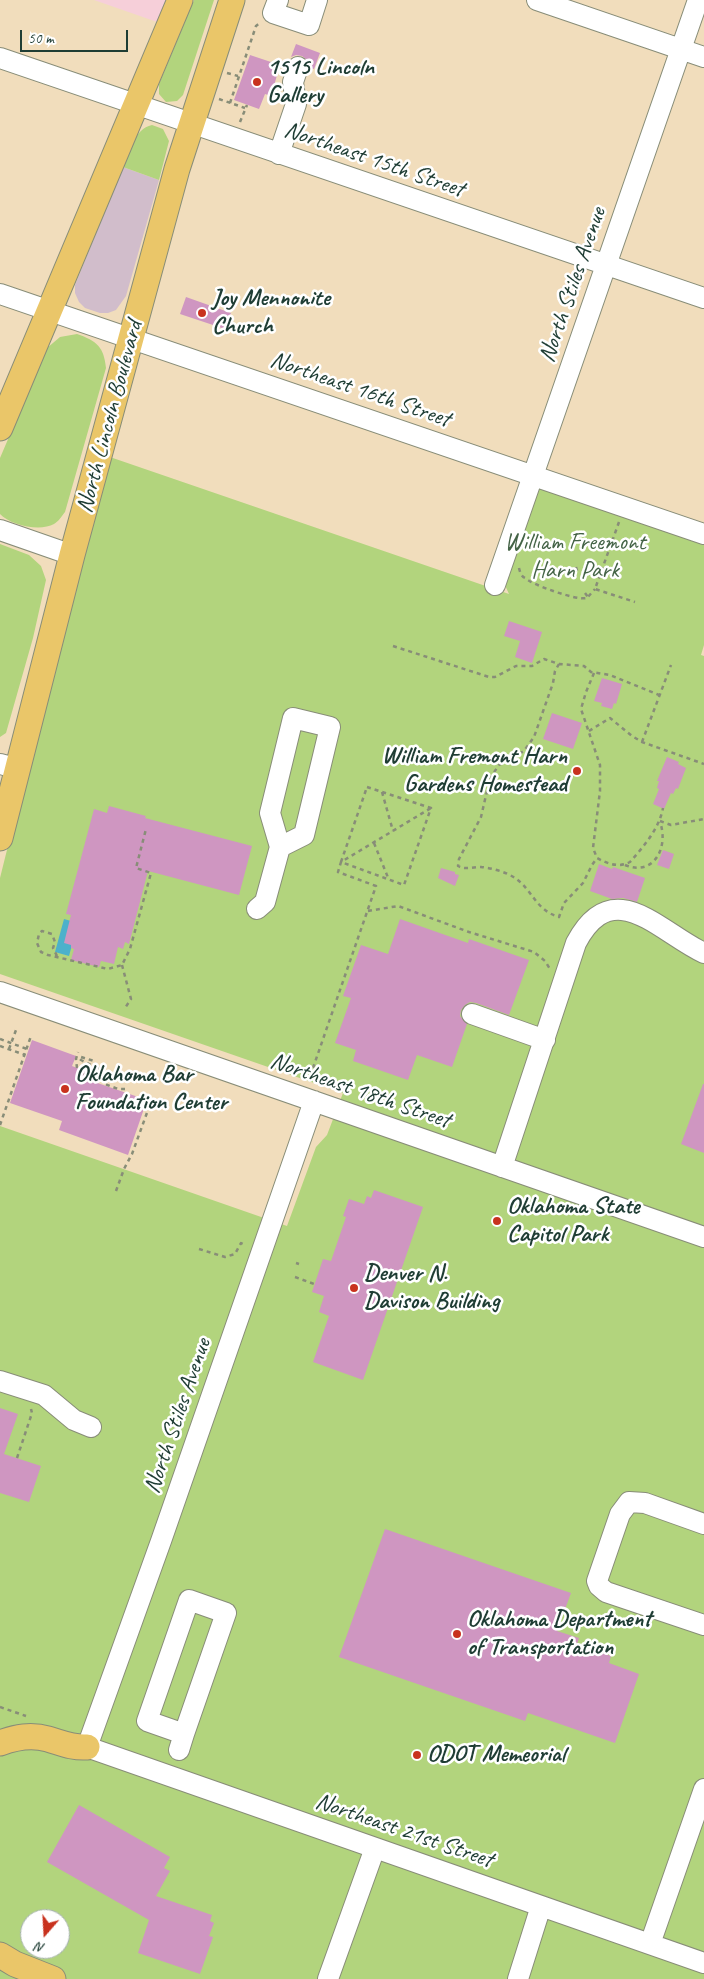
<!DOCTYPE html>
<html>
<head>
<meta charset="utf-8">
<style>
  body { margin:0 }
  #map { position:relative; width:704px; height:1979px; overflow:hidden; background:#f1ddbc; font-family:Caveat,sans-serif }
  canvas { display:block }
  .north { position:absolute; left:20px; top:1909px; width:50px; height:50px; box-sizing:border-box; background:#fff; border:1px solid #a5b1ae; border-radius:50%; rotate:199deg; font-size:14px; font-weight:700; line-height:20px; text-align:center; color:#1f3d34 }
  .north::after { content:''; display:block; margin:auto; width:18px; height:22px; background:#c8321e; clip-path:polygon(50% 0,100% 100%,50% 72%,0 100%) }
  .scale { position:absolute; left:20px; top:30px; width:108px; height:22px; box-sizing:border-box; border:2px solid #1f3d34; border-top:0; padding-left:6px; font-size:15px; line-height:18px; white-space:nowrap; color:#1f3d34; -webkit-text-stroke:4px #fff; paint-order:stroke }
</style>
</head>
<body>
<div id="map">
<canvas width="704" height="1979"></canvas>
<div class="north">N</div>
<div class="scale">50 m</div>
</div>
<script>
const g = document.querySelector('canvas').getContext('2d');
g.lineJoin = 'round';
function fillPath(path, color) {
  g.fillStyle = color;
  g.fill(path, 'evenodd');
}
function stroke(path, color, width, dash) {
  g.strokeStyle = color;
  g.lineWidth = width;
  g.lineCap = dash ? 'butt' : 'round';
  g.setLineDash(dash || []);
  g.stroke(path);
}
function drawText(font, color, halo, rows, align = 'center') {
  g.font = font + ' Caveat,sans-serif';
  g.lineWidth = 5;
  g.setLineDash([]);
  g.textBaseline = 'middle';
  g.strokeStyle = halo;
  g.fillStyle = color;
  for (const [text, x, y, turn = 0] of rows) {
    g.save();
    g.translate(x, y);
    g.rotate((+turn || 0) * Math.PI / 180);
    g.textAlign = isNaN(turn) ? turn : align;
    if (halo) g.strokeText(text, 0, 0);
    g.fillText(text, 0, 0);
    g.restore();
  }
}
fillPath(new Path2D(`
  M94,0H169L160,23Z`), '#f6cfd9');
fillPath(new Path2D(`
  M123,167L159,180L126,296L116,310L108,313H100L85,308L79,302L75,293V285Z`), '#d1bdcb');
fillPath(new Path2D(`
  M194,0H214L183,95L177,101L166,102L159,94V84Z
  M152,125L163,129L169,141L159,180L123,167C129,152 134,129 152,125Z
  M77,334C97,341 104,347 106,368L65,512C62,516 58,522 54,524C40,532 10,525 0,514V458L47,348L60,337Z
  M107,456L509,594L504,583L538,490L540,488L704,541V645L701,655L704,656V1979H0V1126L287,1226L316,1147L327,1135L343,1093L0,974V878L65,617ZM30,1919H60V1949H30Z
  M0,544L29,555L41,566L46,580L33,638L6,733L0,737Z`), '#b2d47d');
fillPath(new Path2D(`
  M64,919L71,921L72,945L69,956L55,952Z`), '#4cb1cb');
fillPath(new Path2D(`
  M296,44L320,53L314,69L310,68L307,60L302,56L296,55L291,57Z
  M250,55L280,65L271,96L265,94L259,109L234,100Z
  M186,297L231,313L225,329L180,314Z
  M509,621L542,632L532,663L515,657L520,641L504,636Z
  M602,678L622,684L616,704L614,703L612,709L601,706L602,703L594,701Z
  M552,713L582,723L573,749L543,739Z
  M667,757L679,762L678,764L686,768L678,789L676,788L673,794L671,793L664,809L653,804L659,789L657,788L659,781H657Z
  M109,806L146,816L145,818L252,846L239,895L148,871L129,944L125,942L123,949L118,947L114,964L101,961L99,967L71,960L74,949L71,948V945L64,943L71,915L66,914L94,809L107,813Z
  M663,850L674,854L669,869L657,865Z
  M599,864L612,869L613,867L645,878L637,902L623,898L612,899L590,891Z
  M441,868L455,872V874L459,875L455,886L438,878Z
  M400,919L468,943L469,939L529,960L509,1015L476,1003L470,1002L465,1005L461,1010L460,1016L467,1024L452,1067L417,1055L408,1080L353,1061L356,1050L335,1043L351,998L343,996L361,945L388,954Z
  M32,1040L76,1056L72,1066L85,1071L83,1078L147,1100L128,1155L59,1130L62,1121L10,1103Z
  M703,1084H704V1153L681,1144Z
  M374,1190L423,1207L363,1380L313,1362L329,1316L319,1312L324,1296L312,1292L323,1259L331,1261L346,1217L343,1216L349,1199L364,1204L367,1196L371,1198Z
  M0,1408L18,1414L4,1454L41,1466L29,1502L0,1493Z
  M385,1529L571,1593L557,1631L579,1638L577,1644L611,1656L609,1663L639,1674L615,1743L528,1713L525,1721L339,1657Z
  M79,1805L170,1857L164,1868L170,1871L156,1896L212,1915L210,1921L214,1923L209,1936L213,1937L200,1974L138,1953L149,1920L47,1862Z`), '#cf96c1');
const minor = new Path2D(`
  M278,0L273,13L309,25L317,0
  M537,0L704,57
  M0,58L704,298
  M279,154L296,104L293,82L298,67
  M0,294L704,534
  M0,530L72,555
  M495,585L698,0
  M0,764L19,769
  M257,909L265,902L280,847L270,813L293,718L330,727L304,835L280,847
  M0,992L704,1237
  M472,1014L545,1040
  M314,1101L161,1541L87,1747L704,1963
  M502,1167L576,943C613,873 659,932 704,953
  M0,1381L44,1395L74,1420L91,1427
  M704,1524L645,1503L629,1502L620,1514L597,1581L599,1586L606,1592L704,1625
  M179,1750L184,1734L226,1613L189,1600L147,1721L184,1734
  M650,1944L704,1789
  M328,1979L375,1848
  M518,1979L541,1906`);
const major = new Path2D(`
  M0,428L180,0
  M0,838L72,555L177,169L232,0
  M0,1743C16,1737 31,1734 48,1739C62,1743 72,1748 87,1747
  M0,1955L15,1964L53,1979`);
stroke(minor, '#888d78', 22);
stroke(major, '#888d78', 27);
stroke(new Path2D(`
  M227,73L238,76
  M219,99L245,108
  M230,103L256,26L260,23
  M240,122L247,105
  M619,522L595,589L635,602
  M576,567L578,574
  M519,568C520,572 521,576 525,578C533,585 577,601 587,598L595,589
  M585,593L588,597
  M393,646L489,677H495L516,666H532L544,659L559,664L584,666L591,672L610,675L659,695
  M559,664L555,671L553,683L534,737L524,751L499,765L490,778L481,817L459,859L458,866C465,870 473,867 481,867C492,868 506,872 515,878C533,890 535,910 559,917L564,903L583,883L592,865L597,858
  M594,673L586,692L581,709L600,765V791L593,848L597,858C608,864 619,868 630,862C644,846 659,829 663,808
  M589,731L610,718L632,736L642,742L704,764
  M642,742L671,665
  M367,787L431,808L404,885L341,862Z
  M382,792L393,831
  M660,821L671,825L704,819
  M374,843L389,880
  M625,865C654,877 669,847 660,822
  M368,911L398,906L469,932L534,952L545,961L550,969
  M57,956L53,948L55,942L52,934L42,931L39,934L37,943L41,952L48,955L108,969L122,965L130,949L151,873L136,868L146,829
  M122,965L131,999L125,1008
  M0,1039L27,1049
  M0,1046L25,1055
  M9,1049L16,1030
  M77,1068L76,1059L78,1052
  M313,1068L376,886L338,872L341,862L431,808
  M89,1072L104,1066
  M84,1075L93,1068V1066L81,1060L79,1058L81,1057L94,1061L105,1084L118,1089H125
  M0,1125L31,1036
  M116,1191L124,1169L132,1154L148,1110L149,1104L148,1100
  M199,1249L225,1257L235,1254L241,1243L245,1245
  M296,1263L299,1264
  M295,1277L314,1284
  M17,1458L32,1413L31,1409
  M0,1707L26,1716`), '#888d78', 2.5, [4, 4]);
stroke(minor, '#fff', 20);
stroke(major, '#eac669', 25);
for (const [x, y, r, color] of [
  [257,82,5,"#c8321e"],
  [202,313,5,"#c8321e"],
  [577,771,5,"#c8321e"],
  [65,1089,5,"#c8321e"],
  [497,1221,5,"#c8321e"],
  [354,1288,5,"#c8321e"],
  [457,1634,5,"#c8321e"],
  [417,1755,5,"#c8321e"]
]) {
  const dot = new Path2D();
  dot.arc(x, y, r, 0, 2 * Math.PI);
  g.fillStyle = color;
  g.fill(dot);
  stroke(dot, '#fff', 2);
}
drawText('bold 24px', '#1f3d34', '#fff', [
  ["1515 Lincoln",267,68],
  ["Gallery",267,96],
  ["Joy Mennonite",212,299],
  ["Church",212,327],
  ["William Fremont Harn",567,757,"right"],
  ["Gardens Homestead",567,785,"right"],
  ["Oklahoma Bar",75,1075],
  ["Foundation Center",75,1103],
  ["Oklahoma State",507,1207],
  ["Capitol Park",507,1235],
  ["Denver N.",364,1274],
  ["Davison Building",364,1302],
  ["Oklahoma Department",467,1620],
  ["of Transportation",467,1648],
  ["ODOT Memeorial",427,1755]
], 'left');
drawText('24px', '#1f3d34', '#fff', [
  ["Northeast 15th Street",374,160,19],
  ["North Stiles Avenue",573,285,-71],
  ["Northeast 16th Street",360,390,19],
  ["North Lincoln Boulevard",110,417,-75],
  ["Northeast 18th Street",360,1091,19],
  ["North Stiles Avenue",178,1416,-71],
  ["Northeast 21st Street",404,1831,19]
]);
drawText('24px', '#446346', '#fff', [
  ["William Freemont",575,543],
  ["Harn Park",575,571]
]);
</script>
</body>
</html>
